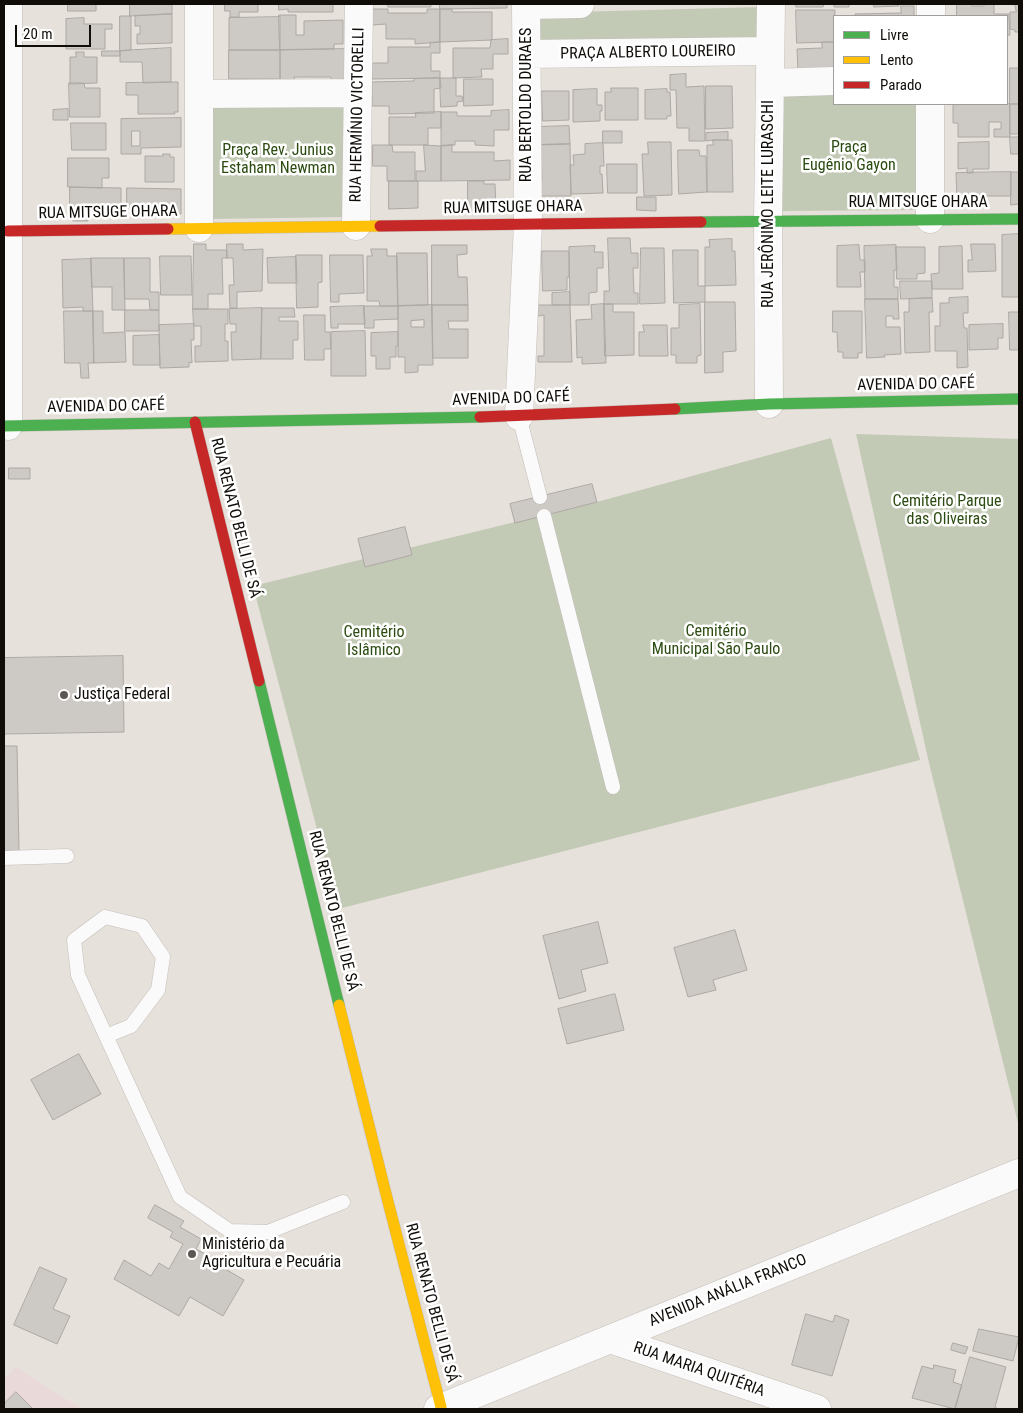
<!DOCTYPE html>
<html>
<head>
<meta charset="utf-8">
<style>
  body { margin:0 }
  #map { position:relative; width:1023px; height:1413px; overflow:hidden; background:#e7e1db; font-family:"Roboto Condensed",sans-serif }
  canvas { display:block }
  .frame { position:absolute; inset:0; border:5px solid #100d09; pointer-events:none }
  .legend { position:absolute; left:833px; top:15px; width:175px; height:90px; box-sizing:border-box; background:#fff; border:1px solid #9f9e9d; margin:0; padding:6px 9px; list-style:none; font-size:15px; color:#100d09 }
  .legend li { display:flex; align-items:center; gap:10px; height:25px }
  .legend b { width:25px; border:1px solid #9f9e9d }
  .scale { position:absolute; left:15px; top:25px; width:76px; height:22px; box-sizing:border-box; border:2px solid #100d09; border-top:0; padding-left:6px; font-size:15px; line-height:18px; white-space:nowrap; color:#100d09; -webkit-text-stroke:4px #fff; paint-order:stroke }
</style>
</head>
<body>
<div id="map">
<canvas width="1023" height="1413"></canvas>
<div class="frame"></div>
<ul class="legend">
<li><b style="height:6px;background:#4caf50"></b>Livre</li>
<li><b style="height:6px;background:#ffc107"></b>Lento</li>
<li><b style="height:6px;background:#c62828"></b>Parado</li>
</ul>
<div class="scale">20 m</div>
</div>
<script>
const g = document.querySelector('canvas').getContext('2d');
g.lineJoin = 'round';
function fillPath(path, color) {
  g.fillStyle = color;
  g.fill(path, 'evenodd');
}
function stroke(path, color, width, dash) {
  g.strokeStyle = color;
  g.lineWidth = width;
  g.lineCap = dash ? 'butt' : 'round';
  g.setLineDash(dash || []);
  g.stroke(path);
}
function drawText(font, color, halo, rows, align = 'center') {
  g.font = font + ' "Roboto Condensed",sans-serif';
  g.lineWidth = 5;
  g.setLineDash([]);
  g.textBaseline = 'middle';
  g.strokeStyle = halo;
  g.fillStyle = color;
  for (const [text, x, y, turn = 0] of rows) {
    g.save();
    g.translate(x, y);
    g.rotate((+turn || 0) * Math.PI / 180);
    g.textAlign = isNaN(turn) ? turn : align;
    if (halo) g.strokeText(text, 0, 0);
    g.fillText(text, 0, 0);
    g.restore();
  }
}
fillPath(new Path2D(`
  M16,1367L82,1409H4V1379Z`), '#ead9d9');
fillPath(new Path2D(`
  M762,7L761,43L538,46L536,13Z
  M780,92H834V104H919L918,210L779,211Z
  M349,102L346,217L209,219L210,103Z
  M856,434L1019,439V1127L929,763Z
  M831,438L920,760L338,909L253,586L597,502Z`), '#c2cab5');
const building = new Path2D(`
  M68,4H96V11H68Z
  M130,4H172V14L130,16Z
  M225,4H258V12H239V17H230V11H225Z
  M279,4H333V12H288V9L279,10Z
  M388,4H431V7H388Z
  M440,4H507V8L440,9Z
  M796,4H849V7H834V4H824L823,7H796Z
  M874,4H899V6L874,7Z
  M957,4H972V6H984V4H994V14H1009L1010,35H1007V16H957Z
  M1015,4H1019V32H1015V30L1010,29V12H1016Z
  M901,6H914V16H855V14L901,13Z
  M372,9H388V13H427V9H440V42L415,44V39H386V24L372,25Z
  M440,9H452V12H492V40L440,42Z
  M796,10H835L834,42L797,43Z
  M172,14V43L137,44V34H140V26H135V16Z
  M279,15H296V35H304V21L343,20V44H334V49L280,50Z
  M120,16H131V50L120,51Z
  M280,17V50H229V18Z
  M84,18V24H112V29H105V49H66V19Z
  M508,39V54H493V69H481L482,77L453,78V48H490L491,40Z
  M440,42V53H431V71H440V78L372,79V63H388V47H430V43Z
  M822,42H834V70L798,71L797,49L822,48Z
  M171,48V82L143,83L142,62H120V51Z
  M348,49V81H332L331,77H294L295,81H280V50Z
  M229,50H280V79H229Z
  M102,51H120V56H102Z
  M76,52H84V57H97V83L70,84V57H76Z
  M1010,68H1019V104H1010Z
  M686,74V87L704,86L705,141H689V128H677L676,90H670V75Z
  M440,78H456V96H462L463,101L457,102V106L441,107Z
  M440,78L441,88L434,89V113L389,114V106H372V82L414,81V79Z
  M464,79H493V105L464,106Z
  M171,82H178V112H174L175,114H138V95H126V83Z
  M69,83H84L85,88H100V117H70Z
  M706,86H732L733,128L706,129Z
  M611,88H638V120H605V92H611Z
  M597,89V105H602V111H600V121L573,122V90Z
  M667,89V92H670L671,116H667V119H645V90Z
  M542,91H569V120L543,121Z
  M1010,104H1019V134H1010Z
  M1010,104V137H994V129H1001V122H989V137H958V123H953V105Z
  M68,109V120H53V110Z
  M509,110V130H494V146L475,145V141H455V145L441,146V112H457V116H491V111Z
  M441,112V128H428V145H389V117H416L415,113Z
  M181,118V147L141,148V154H121V119Z
  M71,123H106V150H72Z
  M569,126L570,144L537,145V127Z
  M132,131H140V146H132Z
  M603,131H622V143H603Z
  M728,132V140H713L706,141V133Z
  M1010,137H1019V154H1011Z
  M713,140H732L733,192H707V145H713Z
  M648,142H671L672,195L644,196L642,154H648Z
  M989,142V169H973V173H967V168L958,169V143Z
  M603,143L604,166H600V174H602L603,193L571,194L570,165H574L573,155L585,154V144Z
  M570,144L571,196H537V179H542L541,154H537V145Z
  M373,145H392L393,152H415V181H387V166H373Z
  M424,145L441,146V181H416V171H425Z
  M452,145V152H494V161L510,160V180L441,181V146Z
  M678,150H699L700,156H706L707,192L679,194Z
  M163,154H170V157H174V182H145V156H163Z
  M68,158H109V178H102V188L68,187Z
  M607,164H637V193H608Z
  M1011,172H1019V204L1011,205Z
  M1011,172V196H983V205H965V199L957,200L956,173Z
  M389,181H418V208L389,209Z
  M468,181H484V184H495L496,210L468,211Z
  M70,187L121,188V214H88V221H73V213H70Z
  M127,188L181,189V214H136L135,208H127Z
  M637,197H656V211L637,210Z
  M1019,234V297H1002V235Z
  M608,238H630L631,253H638V268H633L634,293H638V304H604V291H609Z
  M732,239V251H735L736,285L705,286V247H710L709,240Z
  M194,244H206V250H227V258H222L223,294H208V309H193Z
  M227,244H243V250L263,249L262,291L237,292V308H230L229,285H234L233,258H227Z
  M971,244H995L996,271L968,272V260H972Z
  M432,245H467V254L457,255L458,277H467L468,305H432Z
  M859,245L860,260H865V272H860L861,287H837V246Z
  M896,245L897,270H894V287H898V299H865L864,246Z
  M595,246L594,252H603V268H597V292L589,293V305H570L569,247Z
  M962,246L963,289H932L931,274L939,273V247Z
  M896,247H925V273L917,274V279H897Z
  M641,248H664L665,303L640,304Z
  M371,249H387V256H397L398,306H380L379,301H367V256H372Z
  M673,250H698V286H705V302L674,303Z
  M542,251H569V277H567V290L543,291Z
  M397,253H427L428,305L398,306Z
  M296,255H322V282L318,283V307L297,308Z
  M330,255H363L364,293L339,294V302H331Z
  M160,256H191L192,295H161Z
  M296,257L297,283H268L267,258Z
  M91,258H124L125,310H112V287H92Z
  M124,258H150V292H159V310H150L149,299H125Z
  M91,259L93,311H83V307L63,308L62,260Z
  M900,281H932V298L901,299Z
  M570,292V305H552V293Z
  M968,297V313H963L964,328H967L968,367L957,368V351H935V326H940V303H949V298Z
  M932,298L933,312H929L930,352L905,353L904,312H909V299Z
  M865,299H898L899,319H893V316H886V327H900L901,354L884,355L885,357L867,358Z
  M705,302H735L736,351L723,352V372L705,373Z
  M604,304H613V312H634V355L605,356Z
  M604,304L606,363L582,364V357L577,358L576,320L592,319L591,305Z
  M700,304L701,355L697,356V363H676V355H671V328H679V305Z
  M432,305L433,365H418V372L405,373V357H398V306Z
  M432,305H468V321H448L449,329H468V358H433Z
  M538,305H570L572,362H538V356H544V315L538,316Z
  M364,306L365,324H338V328H331L330,307Z
  M364,306H398V319L374,320V328H365Z
  M262,308L261,359L232,360L231,332H236V324H230L229,309Z
  M262,308H294L295,317H279V321H298V340H293V359H261Z
  M193,309H228V324H225V341H228V361L195,362V346H201V326H194Z
  M125,310H159V331H125Z
  M64,311H93L94,363H88L89,378H81L80,363H65Z
  M93,311H103V333L125,332L126,362L94,363Z
  M833,311H862V353H858V358H843V352H838L837,332H833Z
  M1009,312H1019V350H1010Z
  M304,315H325V332H330L331,349H324V360H305Z
  M424,320V327H411V321Z
  M194,324V340H191L192,363L189,362V367L160,368L159,325Z
  M1003,324V338H998V349L969,350V325Z
  M643,325H667L668,356H639V332H644Z
  M365,331L366,376H331V332Z
  M398,332V346H396V357H390V369H376V356H371V333Z
  M159,335L160,365H133V336Z
  M9,468H30V479H9Z
  M592,484L597,502L515,523L510,504Z
  M405,527L412,555L365,567L358,539Z
  M123,656L124,732L4,734V658Z
  M4,746H17L19,851H4Z
  M598,922L608,963L581,970L586,991L559,999L543,936Z
  M735,930L747,970L713,980L716,990L688,997L674,948Z
  M615,994L624,1030L567,1044L558,1009Z
  M79,1054L101,1094L53,1120L31,1080Z
  M155,1205L184,1221L180,1227L201,1239L196,1249L221,1263L220,1266L244,1280L223,1316L190,1297L179,1316L114,1279L124,1260L151,1276L159,1263L169,1269L183,1244L170,1237L173,1232L148,1218Z
  M40,1267L67,1279L53,1309L70,1316L57,1344L14,1325Z
  M806,1314L833,1322L835,1315L849,1320L832,1376L792,1365Z
  M979,1329L1019,1337L1013,1361L973,1351Z
  M953,1343L968,1347L965,1354L951,1350Z
  M970,1357L1006,1367L995,1407L998,1409H955Z
  M934,1365L956,1370L953,1382L962,1385L955,1409L912,1398L922,1366L933,1369Z
  M16,1392L33,1409H4V1404Z`);
fillPath(building, '#cdc9c4');
stroke(building, '#ada8a4', 1);
const lane = new Path2D(`
  M519,416L540,497
  M544,516L613,787
  M4,858L67,856
  M106,1036L131,1026L158,990L163,957L142,926L105,917L74,940L78,975L180,1197L230,1231L268,1232L343,1202`);
const street = new Path2D(`
  M8,4V426
  M199,4V228
  M526,5L580,4
  M931,16V4
  M527,54L770,51
  M770,83L834,81
  M199,94L358,93
  M930,219V104
  M356,226L359,4
  M769,404L768,221L771,4
  M519,416L528,224L526,4
  M610,1339L817,1409
  M438,1409L1019,1173`);
const fast = new Path2D(`
  M701,222L1019,219
  M675,409L769,404L1019,399
  M4,426L480,417
  M259,681L339,1005`);
const slow = new Path2D(`
  M168,229L380,226
  M339,1005L386,1194L441,1407`);
const jam = new Path2D(`
  M380,226L701,222
  M8,231L168,229
  M480,417L675,409
  M195,422L259,681`);
stroke(lane, '#c3beb9', 15);
stroke(street, '#c3beb9', 29);
stroke(fast, '#c3beb9', 12);
stroke(slow, '#c3beb9', 12);
stroke(jam, '#c3beb9', 12);
stroke(lane, '#fbfafa', 14);
stroke(street, '#fbfafa', 28);
stroke(fast, '#4caf50', 11);
stroke(slow, '#ffc107', 11);
stroke(jam, '#c62828', 11);
for (const [x, y, r, color] of [
  [64,695,5,"#5b5752"],
  [192,1254,5,"#5b5752"]
]) {
  const dot = new Path2D();
  dot.arc(x, y, r, 0, 2 * Math.PI);
  g.fillStyle = color;
  g.fill(dot);
  stroke(dot, '#fff', 2);
}
drawText('16px', '#100d09', '#fff', [
  ["PRAÇA ALBERTO LOUREIRO",648,53,-1],
  ["RUA BERTOLDO DURAES",527,105,-90],
  ["RUA HERMÍNIO VICTORELLI",358,115,-89],
  ["RUA MITSUGE OHARA",918,203],
  ["RUA JERÔNIMO LEITE LURASCHI",769,204,-90],
  ["RUA MITSUGE OHARA",513,208,-1],
  ["RUA MITSUGE OHARA",108,213,-1],
  ["AVENIDA DO CAFÉ",916,385,-1],
  ["AVENIDA DO CAFÉ",511,399,-2],
  ["AVENIDA DO CAFÉ",106,407,-1],
  ["RUA RENATO BELLI DE SÁ",235,518,76],
  ["RUA RENATO BELLI DE SÁ",333,911,76],
  ["AVENIDA ANÁLIA FRANCO",728,1291,-22],
  ["RUA RENATO BELLI DE SÁ",431,1303,75],
  ["RUA MARIA QUITÉRIA",699,1370,19]
]);
drawText('16px', '#2b4b10', '#fff', [
  ["Praça",849,148],
  ["Eugênio Gayon",849,166],
  ["Praça Rev. Junius",278,151],
  ["Estaham Newman",278,169],
  ["Cemitério Parque",947,502],
  ["das Oliveiras",947,520],
  ["Cemitério",716,632],
  ["Municipal São Paulo",716,650],
  ["Cemitério",374,633],
  ["Islâmico",374,651]
]);
drawText('16px', '#100d09', '#fff', [
  ["Justiça Federal",74,695],
  ["Ministério da",202,1245],
  ["Agricultura e Pecuária",202,1263]
], 'left');
</script>
</body>
</html>
